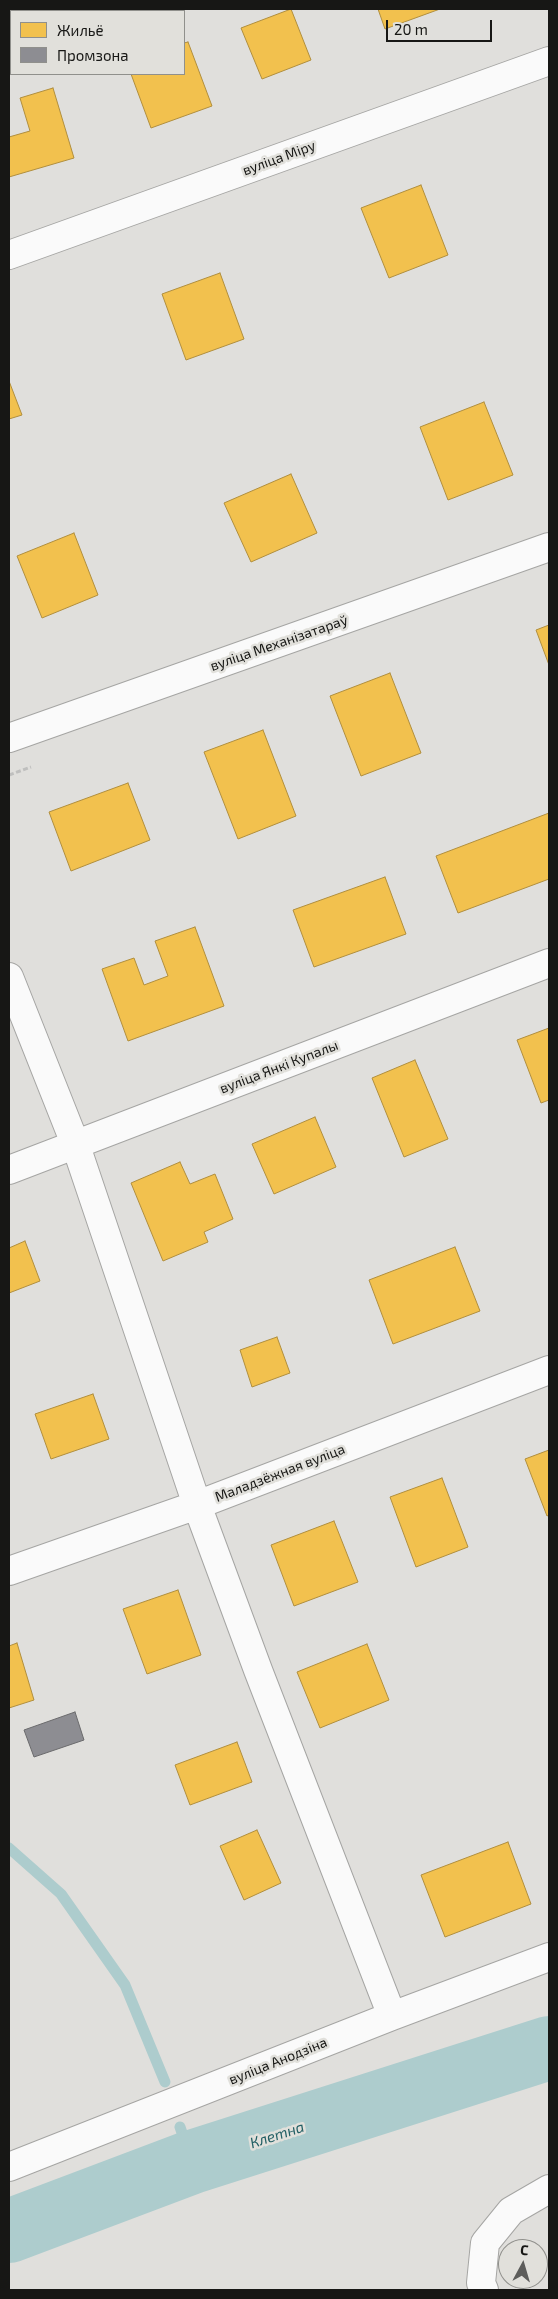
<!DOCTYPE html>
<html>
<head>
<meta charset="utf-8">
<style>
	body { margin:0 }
	#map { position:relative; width:558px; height:2299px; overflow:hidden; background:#e0dfdc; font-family:"Exo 2",sans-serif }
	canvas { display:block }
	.frame { position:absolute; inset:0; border:10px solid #171715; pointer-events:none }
	.legend { position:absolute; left:10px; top:10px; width:175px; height:65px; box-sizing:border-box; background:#e1e0db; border:1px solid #90908c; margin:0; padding:6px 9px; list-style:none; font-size:15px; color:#171715 }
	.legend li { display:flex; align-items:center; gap:10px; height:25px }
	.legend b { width:25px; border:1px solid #90908c }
	.north { position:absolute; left:498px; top:2239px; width:50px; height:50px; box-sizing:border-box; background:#e1e0db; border:1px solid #90908c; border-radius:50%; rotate:6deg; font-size:14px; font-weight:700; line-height:20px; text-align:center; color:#171715 }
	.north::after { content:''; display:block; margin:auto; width:18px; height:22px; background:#5d5d5b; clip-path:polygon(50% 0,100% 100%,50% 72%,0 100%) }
	.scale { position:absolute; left:386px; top:20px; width:106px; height:22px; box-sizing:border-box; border:2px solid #171715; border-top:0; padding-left:6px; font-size:15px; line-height:18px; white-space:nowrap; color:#171715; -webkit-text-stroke:4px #e1e0db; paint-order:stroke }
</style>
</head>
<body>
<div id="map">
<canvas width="558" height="2299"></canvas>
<div class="frame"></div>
<ul class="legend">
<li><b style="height:14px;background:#f2c14e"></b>Жильё</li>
<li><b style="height:14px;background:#8d8d92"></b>Промзона</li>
</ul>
<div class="north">С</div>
<div class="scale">20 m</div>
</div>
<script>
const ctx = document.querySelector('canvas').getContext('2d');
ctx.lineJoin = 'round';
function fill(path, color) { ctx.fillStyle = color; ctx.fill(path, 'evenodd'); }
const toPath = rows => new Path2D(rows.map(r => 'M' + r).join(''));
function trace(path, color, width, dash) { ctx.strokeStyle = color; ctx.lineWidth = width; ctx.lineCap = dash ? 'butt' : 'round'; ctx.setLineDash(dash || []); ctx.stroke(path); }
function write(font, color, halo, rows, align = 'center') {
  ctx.font = font + ' "Exo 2",sans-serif'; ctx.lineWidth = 5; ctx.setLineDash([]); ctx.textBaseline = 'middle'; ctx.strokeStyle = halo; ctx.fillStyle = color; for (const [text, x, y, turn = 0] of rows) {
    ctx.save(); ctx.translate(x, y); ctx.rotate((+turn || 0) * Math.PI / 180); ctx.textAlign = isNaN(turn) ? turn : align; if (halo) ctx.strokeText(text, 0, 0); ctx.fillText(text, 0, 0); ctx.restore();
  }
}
const homes = toPath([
	[291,9,311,60,262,79,241,28,291,9],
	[378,9,440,9,385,29,378,9],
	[188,42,212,106,151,128,131,74,184,74,184,43,188,42],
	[53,88,74,158,9,177,9,137,30,131,20,98,53,88],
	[421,185,448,255,389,278,361,208,421,185],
	[220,273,244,339,186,360,162,294,220,273],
	[9,381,22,415,9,419,9,381],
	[484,402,513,475,448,500,420,427,484,402],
	[291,474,317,533,251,562,224,503,291,474],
	[74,533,98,595,42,618,17,556,74,533],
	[549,625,549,665,536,630,549,625],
	[390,673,421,753,361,776,330,696,390,673],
	[263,730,296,816,238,839,204,752,263,730],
	[128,783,150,840,71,871,49,812,128,783],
	[549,813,549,879,458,913,436,856,549,813],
	[385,877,406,934,314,967,293,910,385,877],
	[195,927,224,1006,128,1041,102,969,134,958,144,985,168,976,155,941,195,927],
	[549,1028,549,1100,541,1103,517,1040,549,1028],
	[415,1060,448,1139,404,1157,372,1078,415,1060],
	[315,1117,336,1167,274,1194,252,1144,315,1117],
	[180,1162,190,1184,215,1174,233,1219,204,1232,208,1242,163,1261,131,1183,180,1162],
	[25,1241,40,1281,9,1293,9,1248,25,1241],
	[455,1247,480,1311,393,1344,369,1280,455,1247],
	[277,1337,290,1373,252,1387,240,1350,277,1337],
	[93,1394,109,1439,51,1459,35,1414,93,1394],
	[549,1450,549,1515,547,1516,525,1459,549,1450],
	[442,1478,468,1547,416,1567,390,1497,442,1478],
	[334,1521,358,1582,294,1606,271,1545,334,1521],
	[178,1590,201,1655,147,1674,123,1609,178,1590],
	[17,1643,34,1700,9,1708,9,1646,17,1643],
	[367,1644,389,1700,320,1728,297,1672,367,1644],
	[237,1742,252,1782,190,1805,175,1765,237,1742],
	[257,1830,281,1883,244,1900,220,1846,257,1830],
	[508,1842,531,1904,445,1937,421,1875,508,1842]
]);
fill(homes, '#f2c14e');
trace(homes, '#b08e3d', 1);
const industry = toPath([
	[75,1712,84,1740,34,1757,24,1730,75,1712]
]);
fill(industry, '#8d8d92');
trace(industry, '#6a6a6c', 1);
trace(toPath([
	[9,1848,61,1894,125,1985,165,2082],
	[180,2127,192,2162]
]), '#adcccd', 11);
trace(toPath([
	[9,2231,192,2162,549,2048]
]), '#adcccd', 64);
const minor = toPath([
	[9,255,549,61],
	[9,738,549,547],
	[9,977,76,1146,197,1505,258,1670,392,2016],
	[9,1170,549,963],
	[9,1571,197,1505,549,1370],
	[9,2167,392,2016,549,1957],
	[484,2290,481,2283,485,2243,511,2211,549,2189]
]);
trace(minor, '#a5a5a3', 30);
trace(toPath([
	[9,775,31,767]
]), '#bfbfbe', 3, [5, 2.5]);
trace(minor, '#fafafa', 28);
write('14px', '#171715', '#e1e0db', [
	["вуліца Міру",279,158,-20],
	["вуліца Механізатараў",279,643,-19],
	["вуліца Янкі Купалы",279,1067,-21],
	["Маладзёжная вуліца",280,1473,-21],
	["вуліца Анодзіна",278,2061,-22]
]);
write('italic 15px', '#225f64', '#e1e0db', [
	["Клетна",277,2135,-18]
]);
</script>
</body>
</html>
